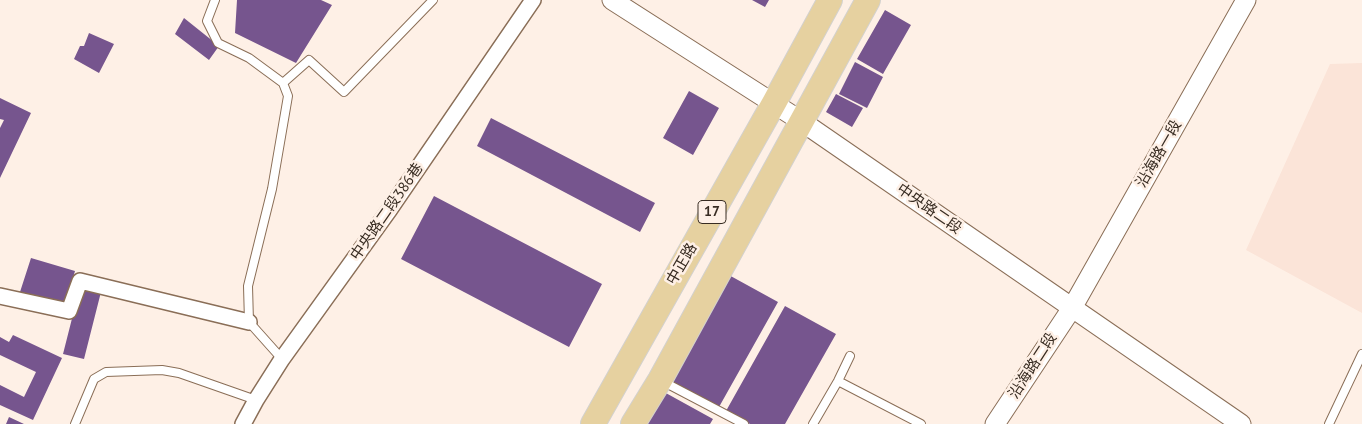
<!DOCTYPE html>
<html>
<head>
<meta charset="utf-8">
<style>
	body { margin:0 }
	canvas { display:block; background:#fef0e6 }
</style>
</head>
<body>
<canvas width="1362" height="424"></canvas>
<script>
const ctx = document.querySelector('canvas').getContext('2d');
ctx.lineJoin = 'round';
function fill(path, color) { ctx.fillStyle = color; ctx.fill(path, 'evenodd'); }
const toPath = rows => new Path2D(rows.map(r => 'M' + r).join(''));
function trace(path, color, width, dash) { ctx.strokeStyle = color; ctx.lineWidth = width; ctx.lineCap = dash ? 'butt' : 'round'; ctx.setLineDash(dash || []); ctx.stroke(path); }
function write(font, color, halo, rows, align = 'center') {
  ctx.font = font + ' "PT Sans","Noto Sans TC",sans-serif'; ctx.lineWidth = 5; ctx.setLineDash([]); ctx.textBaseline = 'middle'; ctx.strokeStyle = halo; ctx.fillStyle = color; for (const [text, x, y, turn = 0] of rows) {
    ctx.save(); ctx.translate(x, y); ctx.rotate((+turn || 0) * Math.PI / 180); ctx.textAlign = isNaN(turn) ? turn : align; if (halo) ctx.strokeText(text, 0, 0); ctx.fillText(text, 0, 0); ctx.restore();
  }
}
fill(toPath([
	[1362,63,1362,313,1246,250,1330,64]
]), '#fbe4d8');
fill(toPath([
	[237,0,321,0,332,5,296,63,235,33],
	[752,0,769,0,765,7],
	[885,10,911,25,883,74,857,59],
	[184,18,219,46,209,60,175,34],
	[89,33,114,44,99,73,74,59,80,46,84,46],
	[855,62,883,77,867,108,839,94],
	[689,91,719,108,693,155,663,138],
	[836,94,863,108,852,127,826,112],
	[0,98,31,113,0,178,0,128,4,120,0,119],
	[491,118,655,203,640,232,477,146],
	[434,196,602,284,569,347,401,259],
	[31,258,75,271,65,305,20,292],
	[727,274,778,302,719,407,668,379],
	[81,283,102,288,84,359,63,354],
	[785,306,836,334,785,424,750,424,726,411],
	[13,335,62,358,33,420,0,405,0,385,24,397,36,372,0,355,0,337,9,342],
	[664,392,713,419,710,424,646,424],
	[9,417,24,424,6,424]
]), '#76558e');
const service = toPath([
	[215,0,207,21,218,43,249,58,283,83,288,96,272,189,248,286,249,322,282,359],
	[283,83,309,60,344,92,433,0],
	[662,381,744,424],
	[838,381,921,424],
	[75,424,94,379,106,372,162,370,179,373,256,400],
	[813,424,838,381,850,356],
	[1329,424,1362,354]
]);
const minor = toPath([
	[0,296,69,311,80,281,249,322],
	[243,424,256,400,282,359,390,209,533,0]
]);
const tertiary = toPath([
	[612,0,801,121,1241,424],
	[995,424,1072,308,1246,0]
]);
const primary = toPath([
	[593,424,774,103,830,0],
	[633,424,660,380,868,0]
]);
trace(service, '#8a6e57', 10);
trace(minor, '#8a6e57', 18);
trace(tertiary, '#8a6e57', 21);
trace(primary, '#d3d1ce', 26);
trace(service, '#fff', 8);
trace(minor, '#fff', 15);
trace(tertiary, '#fff', 19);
trace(primary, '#e6d1a0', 24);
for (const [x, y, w] of [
	[712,212,28]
]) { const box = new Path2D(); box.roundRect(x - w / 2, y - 11.5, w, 23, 4); ctx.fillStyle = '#fef0e6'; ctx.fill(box); trace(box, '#382c22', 1); }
write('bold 14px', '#382c22', null, [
	["17",712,212]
]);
write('15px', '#382c22', '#fef0e6', [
	["沿海路一段",1159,154,-60],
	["中央路二段",929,209,35],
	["中央路二段386巷",387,212,-55],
	["中正路",682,264,-60],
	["沿海路二段",1033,366,-57]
]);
</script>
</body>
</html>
